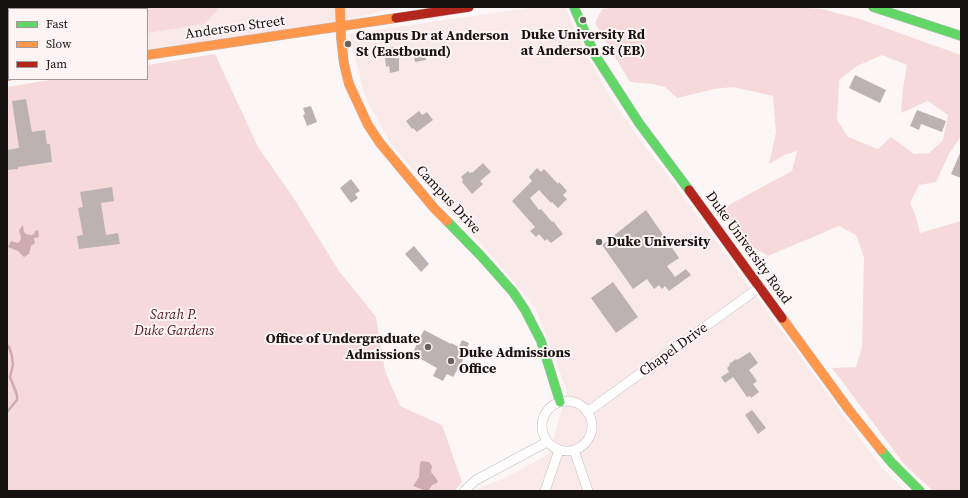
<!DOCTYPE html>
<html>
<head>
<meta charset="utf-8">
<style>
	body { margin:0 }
	#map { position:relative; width:968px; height:498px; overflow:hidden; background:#fcf6f6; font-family:"Source Serif 4",serif }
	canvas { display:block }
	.frame { position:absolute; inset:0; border:8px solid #171212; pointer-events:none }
	.legend { position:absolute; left:8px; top:8px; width:140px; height:72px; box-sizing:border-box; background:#fef4f4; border:1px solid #a29a9a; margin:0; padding:5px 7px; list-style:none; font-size:12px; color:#171212 }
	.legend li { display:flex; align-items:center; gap:8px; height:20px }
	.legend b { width:20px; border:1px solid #a29a9a }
</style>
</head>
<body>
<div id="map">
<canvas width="968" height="498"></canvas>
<div class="frame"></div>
<ul class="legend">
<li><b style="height:5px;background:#63d668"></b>Fast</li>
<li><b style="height:5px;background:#ff974d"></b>Slow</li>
<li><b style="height:5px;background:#b3261e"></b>Jam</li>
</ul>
</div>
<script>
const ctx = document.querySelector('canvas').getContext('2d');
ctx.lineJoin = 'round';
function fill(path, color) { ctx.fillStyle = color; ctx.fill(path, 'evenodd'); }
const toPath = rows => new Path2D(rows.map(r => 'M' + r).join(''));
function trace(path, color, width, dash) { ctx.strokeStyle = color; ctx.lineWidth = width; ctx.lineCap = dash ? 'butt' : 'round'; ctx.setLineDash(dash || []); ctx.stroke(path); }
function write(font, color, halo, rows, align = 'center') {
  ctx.font = font + ' "Source Serif 4",serif'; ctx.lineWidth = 4; ctx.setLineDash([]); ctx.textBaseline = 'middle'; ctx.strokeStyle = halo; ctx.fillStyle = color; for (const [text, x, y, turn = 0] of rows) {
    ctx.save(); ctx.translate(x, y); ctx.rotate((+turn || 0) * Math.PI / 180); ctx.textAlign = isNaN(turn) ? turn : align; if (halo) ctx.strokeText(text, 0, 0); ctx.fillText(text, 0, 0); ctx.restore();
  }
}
fill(toPath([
	[7,7,401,7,328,24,147,53,147,9,9,9,9,73,7,73],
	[536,7,565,7,586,54,612,100,649,152,664,170,882,468,906,491,476,491,477,489,505,478,549,454,567,391,536,309,494,258,428,187,391,144,365,97,349,34]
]), '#f9e9e9');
fill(toPath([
	[63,7,216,7,218,10,203,24,147,33,147,9,63,9],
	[615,7,791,7,822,9,860,19,961,55,961,136,949,154,936,182,919,185,910,203,915,214,920,233,961,221,961,491,933,491,904,464,832,368,856,367,862,347,864,257,856,235,839,226,768,256,748,244,726,215,725,207,792,171,797,151,784,155,769,164,776,132,773,96,733,87,714,89,677,98,665,87,652,84,630,82,595,23,602,9],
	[882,55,907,65,903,88,901,113,928,101,948,115,943,140,929,153,914,154,891,137,878,149,848,137,837,120,839,80,857,66],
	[215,54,258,147,293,197,339,271,376,317,385,371,400,406,442,425,462,482,455,491,7,491,7,87,56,79,147,79,147,65]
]), '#f6dadb');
fill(toPath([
	[23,225,24,232,26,234,31,235,34,234,35,231,38,230,39,237,34,238,35,243,31,246,29,254,24,257,18,251,8,247,11,241,18,243,20,241,21,237,19,230],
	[421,461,429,462,432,466,431,472,438,481,437,483,432,485,429,490,426,491,413,486,419,477,420,464]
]), '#ccacac');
trace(toPath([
	[7,345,9,347,12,356,13,365,10,377,17,395,17,400,7,412]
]), '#ccacac', 2.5);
fill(toPath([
	[393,47,396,59,399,58,399,71,390,73,389,66,386,67,384,48],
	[425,53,426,60,415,62,414,55],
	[855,75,886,90,880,103,849,88],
	[26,99,32,132,45,130,47,144,50,144,52,162,18,167,18,169,7,170,7,150,19,148,12,101],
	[311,106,317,122,307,126,303,115,305,114,303,108],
	[917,110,946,121,942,132,921,124,919,130,910,126],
	[419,111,422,115,427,112,433,120,417,132,413,128,412,129,406,121],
	[961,151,961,178,951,174],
	[483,163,491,172,480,181,483,184,472,194,462,182,463,180,461,177,468,171,470,173,473,172],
	[537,168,541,172,544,169,558,184,559,182,567,191,563,195,567,199,558,208,552,202,551,203,539,190,530,198,539,210,541,209,552,222,553,221,563,234,551,243,547,239,545,241,539,234,536,237,530,231,535,227,512,201,532,181,529,177],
	[351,179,360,191,355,194,358,198,351,203,340,188],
	[112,187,114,201,101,203,106,235,118,233,120,244,79,249,77,236,83,235,78,208,83,207,80,192],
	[646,210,679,258,667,266,675,277,686,269,691,275,669,291,665,286,662,289,659,285,654,289,647,279,633,289,602,245],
	[414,246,429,264,421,272,405,254],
	[613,282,638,317,616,333,591,298],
	[424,330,451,344,451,343,459,347,462,340,469,343,462,362,453,377,447,374,443,381,433,376,437,368,412,354],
	[750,352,758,363,749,370,757,381,753,384,759,392,751,398,750,396,747,397,733,377,725,383,721,377,729,372,727,368,730,365,729,364,736,359,737,360],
	[752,410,766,428,758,434,745,415]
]), '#bcb2b2');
const street = toPath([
	'542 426a25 25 0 1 1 50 0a25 25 0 1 1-50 0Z',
	[587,412,760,287],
	[574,450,588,491],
	[464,491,476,480,547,442],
	[545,491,559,450]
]);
const fast = toPath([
	[574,7,595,55,639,123,689,190],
	[873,7,961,36],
	[447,221,481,256,513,292,525,310,541,341,560,402],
	[881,450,892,463,920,491]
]);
const slow = toPath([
	[340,7,341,38,344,64,349,84,368,125,380,143,434,208,447,221],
	[147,55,396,18],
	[7,76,9,76],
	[782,318,849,410,881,450]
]);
const jam = toPath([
	[396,18,469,7],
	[689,190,782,318]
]);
trace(street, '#c0bbbb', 10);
trace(fast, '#c0bbbb', 10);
trace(slow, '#c0bbbb', 10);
trace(jam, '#c0bbbb', 10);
trace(street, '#fffefe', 9);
trace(fast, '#63d668', 9);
trace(slow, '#ff974d', 9);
trace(jam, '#b3261e', 9);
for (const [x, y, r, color] of [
	[583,20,4,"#676262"],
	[348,44,4,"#676262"],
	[599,242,4,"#676262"],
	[428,347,4,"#676262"],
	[451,361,4,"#676262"]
]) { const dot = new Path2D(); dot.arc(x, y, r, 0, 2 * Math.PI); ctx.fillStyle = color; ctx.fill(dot); trace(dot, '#fef4f4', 1.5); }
write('14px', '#171212', '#fef4f4', [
	["Anderson Street",235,28,-8],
	["Campus Drive",448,200,47],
	["Duke University Road",748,248,54],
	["Chapel Drive",674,350,-36]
]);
write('bold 14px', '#171212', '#fef4f4', [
	["Duke University Rd",583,35,"center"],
	["at Anderson St (EB)",583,51,"center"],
	["Campus Dr at Anderson",356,36],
	["St (Eastbound)",356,52],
	["Duke University",607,242],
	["Office of Undergraduate",420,339,"right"],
	["Admissions",420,355,"right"],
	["Duke Admissions",459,353],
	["Office",459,369]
], 'left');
write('italic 14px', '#551d23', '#fef4f4', [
	["Sarah P.",174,315],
	["Duke Gardens",174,331]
]);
</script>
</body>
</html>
